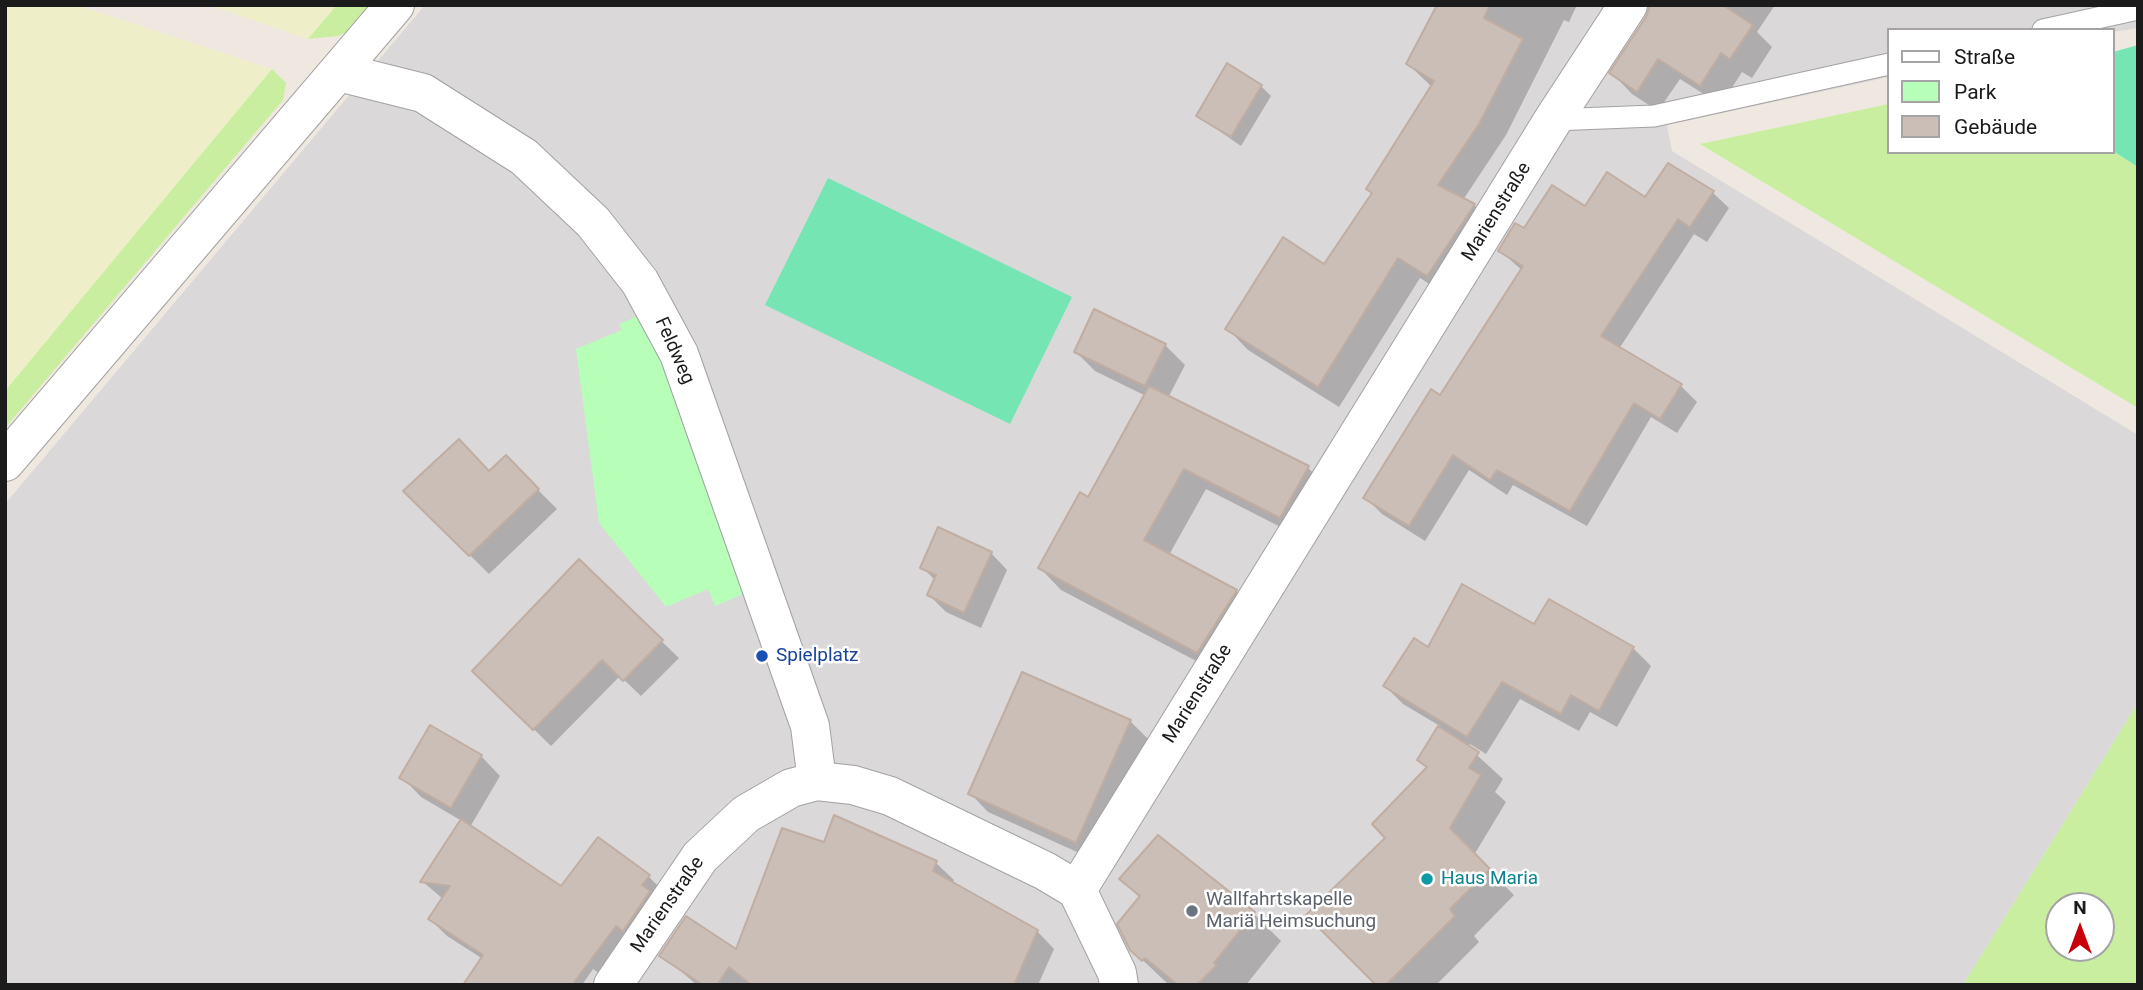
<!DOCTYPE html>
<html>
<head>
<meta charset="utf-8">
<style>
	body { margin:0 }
	#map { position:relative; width:2143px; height:990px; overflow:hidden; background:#eee8e0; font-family:Roboto,sans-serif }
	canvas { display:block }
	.frame { position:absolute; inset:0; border:7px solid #1b1b1b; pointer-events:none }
	.legend { position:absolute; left:1887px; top:28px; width:228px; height:126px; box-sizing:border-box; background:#fff; border:2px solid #a4a4a4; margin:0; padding:9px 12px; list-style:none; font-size:21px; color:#1b1b1b }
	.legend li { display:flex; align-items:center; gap:14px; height:35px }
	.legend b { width:35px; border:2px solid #a4a4a4 }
	.north { position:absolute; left:2045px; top:892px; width:70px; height:70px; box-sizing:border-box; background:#fff; border:2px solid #a4a4a4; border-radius:50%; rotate:0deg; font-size:19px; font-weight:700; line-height:28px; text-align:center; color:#1b1b1b }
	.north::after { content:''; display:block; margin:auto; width:24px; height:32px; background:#c7000b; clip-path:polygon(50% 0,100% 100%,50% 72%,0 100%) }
</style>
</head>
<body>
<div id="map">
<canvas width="2143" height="990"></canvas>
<div class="frame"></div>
<ul class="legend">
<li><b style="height:9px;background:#fff"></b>Straße</li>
<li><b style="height:19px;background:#b7feb9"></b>Park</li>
<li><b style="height:19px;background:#cabeb6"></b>Gebäude</li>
</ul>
<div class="north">N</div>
</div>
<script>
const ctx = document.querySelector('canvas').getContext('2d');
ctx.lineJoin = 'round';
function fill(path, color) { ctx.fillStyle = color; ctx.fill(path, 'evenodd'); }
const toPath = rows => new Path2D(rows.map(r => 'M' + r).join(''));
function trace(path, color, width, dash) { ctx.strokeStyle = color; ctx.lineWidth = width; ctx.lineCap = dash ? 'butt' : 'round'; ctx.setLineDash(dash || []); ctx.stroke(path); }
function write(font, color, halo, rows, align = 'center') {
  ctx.font = font + ' Roboto,sans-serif'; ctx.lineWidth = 5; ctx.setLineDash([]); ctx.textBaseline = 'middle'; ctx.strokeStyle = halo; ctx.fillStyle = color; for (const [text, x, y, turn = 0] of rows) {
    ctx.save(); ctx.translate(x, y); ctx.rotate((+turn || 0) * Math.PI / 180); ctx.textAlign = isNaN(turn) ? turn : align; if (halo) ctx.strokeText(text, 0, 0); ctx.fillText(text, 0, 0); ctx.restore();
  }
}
fill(toPath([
	[425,5,2138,5,2138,28,2113,32,2113,30,1889,30,1889,77,1667,125,1672,151,2138,435,2138,703,1963,985,5,985,5,504]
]), '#dad8d8');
fill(toPath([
	[5,5,77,5,272,69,5,391],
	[209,5,337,5,308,39]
]), '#eeefc8');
fill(toPath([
	[337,5,372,5,353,29,338,36,308,39],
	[272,69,286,83,283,100,5,428,5,391],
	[1889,104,1889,152,2113,151,2138,167,2138,408,1700,144],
	[2138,703,2138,985,1963,985],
	[2059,906,2101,906,2101,948,2059,948]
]), '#caeea0');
fill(toPath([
	[641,315,660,353,748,592,715,606,708,589,666,607,599,523,576,349,622,330,619,324]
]), '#b7feb9');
fill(toPath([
	[2138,45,2138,167,2113,151,2113,52],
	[828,178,1072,297,1010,424,765,305]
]), '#76e5b4');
fill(toPath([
	[1439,5,1577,5,1569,22,1564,20,1506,135,1463,200,1474,205,1495,226,1448,296,1420,278,1339,407,1248,350,1228,329,1325,266,1373,194,1432,87,1408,64],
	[1651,5,1775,5,1757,32,1772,47,1752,78,1742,72,1721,105,1680,79,1658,111,1632,94,1612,73,1648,18],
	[1261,86,1271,96,1241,146,1198,116],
	[1712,192,1729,208,1707,242,1694,234,1619,349,1681,386,1697,402,1677,433,1651,417,1587,526,1513,485,1507,495,1469,470,1425,541,1382,514,1366,498,1440,398,1523,271,1500,251,1525,230,1585,208],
	[1165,345,1185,365,1168,398,1308,468,1330,489,1302,538,1206,489,1169,555,1236,591,1257,613,1219,673,1061,590,1040,568,1088,499,1146,396,1095,371,1076,352],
	[506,458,557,509,489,574,405,491,490,473],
	[991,553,1007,570,981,628,946,612,929,595,935,580,922,567],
	[579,562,679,658,641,696,620,676,551,746,475,671],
	[1535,627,1633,648,1651,666,1617,727,1590,712,1579,731,1520,699,1486,754,1470,744,1468,747,1503,779,1495,792,1506,802,1474,855,1514,895,1474,936,1479,942,1436,985,1378,985,1387,838,1428,769,1419,760,1440,726,1403,704,1385,686,1428,649],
	[1130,721,1149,740,1095,860,988,812,970,793],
	[481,756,500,776,470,827,562,889,648,876,665,893,606,978,593,969,582,985,465,985,483,959,447,936,430,919,443,899,422,881,462,821,421,797,402,777],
	[825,844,936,863,954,880,952,884,1037,931,1054,949,1038,985,697,985,662,955,737,952],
	[1121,879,1254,914,1281,941,1246,985,1169,985,1131,949,1140,898]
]), '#0003');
const building = toPath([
	[1437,5,1490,5,1484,18,1523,39,1479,124,1438,185,1475,204,1427,276,1398,258,1318,387,1225,329,1283,237,1324,264,1372,193,1366,189,1434,81,1406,64,1437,5],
	[1650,5,1723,5,1753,25,1730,59,1721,53,1700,86,1658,59,1637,92,1609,73,1646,17,1650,5],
	[1227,63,1262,85,1231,137,1196,116,1227,63],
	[1668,163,1714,191,1690,227,1678,219,1601,336,1682,384,1660,419,1634,403,1570,511,1497,470,1490,480,1453,455,1409,526,1363,498,1431,389,1440,395,1523,266,1498,251,1515,223,1524,228,1552,185,1585,206,1607,172,1645,197,1668,163],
	[1094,309,1166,344,1145,386,1074,352,1094,309],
	[1149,386,1309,466,1280,518,1184,469,1144,540,1237,590,1197,653,1038,568,1080,492,1088,497,1149,386],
	[459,439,489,471,506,455,539,489,469,556,403,491,459,439],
	[938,527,992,552,964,613,927,595,936,575,920,568,938,527],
	[579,559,663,640,623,681,602,660,533,730,472,671,579,559],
	[1462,584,1534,624,1549,599,1634,647,1599,711,1571,695,1561,714,1502,682,1467,737,1383,686,1414,638,1428,647,1462,584],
	[1022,672,1131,720,1076,843,968,794,1022,672],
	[430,725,482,755,451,808,399,778,430,725],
	[1438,726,1479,752,1469,768,1481,775,1450,828,1490,869,1450,909,1455,916,1386,985,1376,985,1306,915,1385,838,1372,824,1427,767,1417,760,1438,726],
	[834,815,937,861,933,871,1038,930,1014,985,751,985,729,967,717,985,703,985,659,956,686,916,736,949,782,828,824,842,834,815],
	[461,819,561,886,598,837,650,875,642,885,650,891,623,931,616,926,572,985,463,985,483,955,428,919,450,886,420,882,461,819],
	[1158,835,1255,912,1214,963,1217,965,1197,985,1178,985,1145,958,1142,961,1130,950,1117,924,1140,896,1119,879,1158,835]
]);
fill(building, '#cabeb6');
trace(building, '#c1ada1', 2);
const service = toPath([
	[2043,30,2138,9],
	[1553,120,1654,116,1889,64]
]);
const minor = toPath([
	[339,72,423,93,524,157,593,222,640,282,679,354,810,726,817,781],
	[1077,890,1553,120,1628,5],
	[1077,890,1117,973,1119,985],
	[613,985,700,857,746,814,791,788,817,781,853,785,890,796,1045,871,1077,890]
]);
const tertiary = toPath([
	[5,462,395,5]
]);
trace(service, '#a2a2a2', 23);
trace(minor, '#a2a2a2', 40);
trace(tertiary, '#a2a2a2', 40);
trace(service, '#fff', 21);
trace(minor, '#fff', 38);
trace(tertiary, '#fff', 38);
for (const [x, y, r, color] of [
	[762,656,7,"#1a4fb4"],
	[1427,879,7,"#0f9aa8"],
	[1192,911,7,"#6b7280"]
]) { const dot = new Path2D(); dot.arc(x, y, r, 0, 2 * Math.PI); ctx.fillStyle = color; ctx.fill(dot); trace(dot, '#fff', 2.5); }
write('19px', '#1b1b1b', '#fff', [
	["Marienstraße",1497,212,-58],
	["Feldweg",674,351,66],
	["Marienstraße",1198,694,-58],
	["Marienstraße",668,905,-55]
]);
write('19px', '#164399', '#fff', [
	["Spielplatz",776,656]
], 'left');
write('19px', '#0d838f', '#fff', [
	["Haus Maria",1441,879]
], 'left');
write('19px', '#5b616d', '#fff', [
	["Wallfahrtskapelle",1206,900],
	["Mariä Heimsuchung",1206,922]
], 'left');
</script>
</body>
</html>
